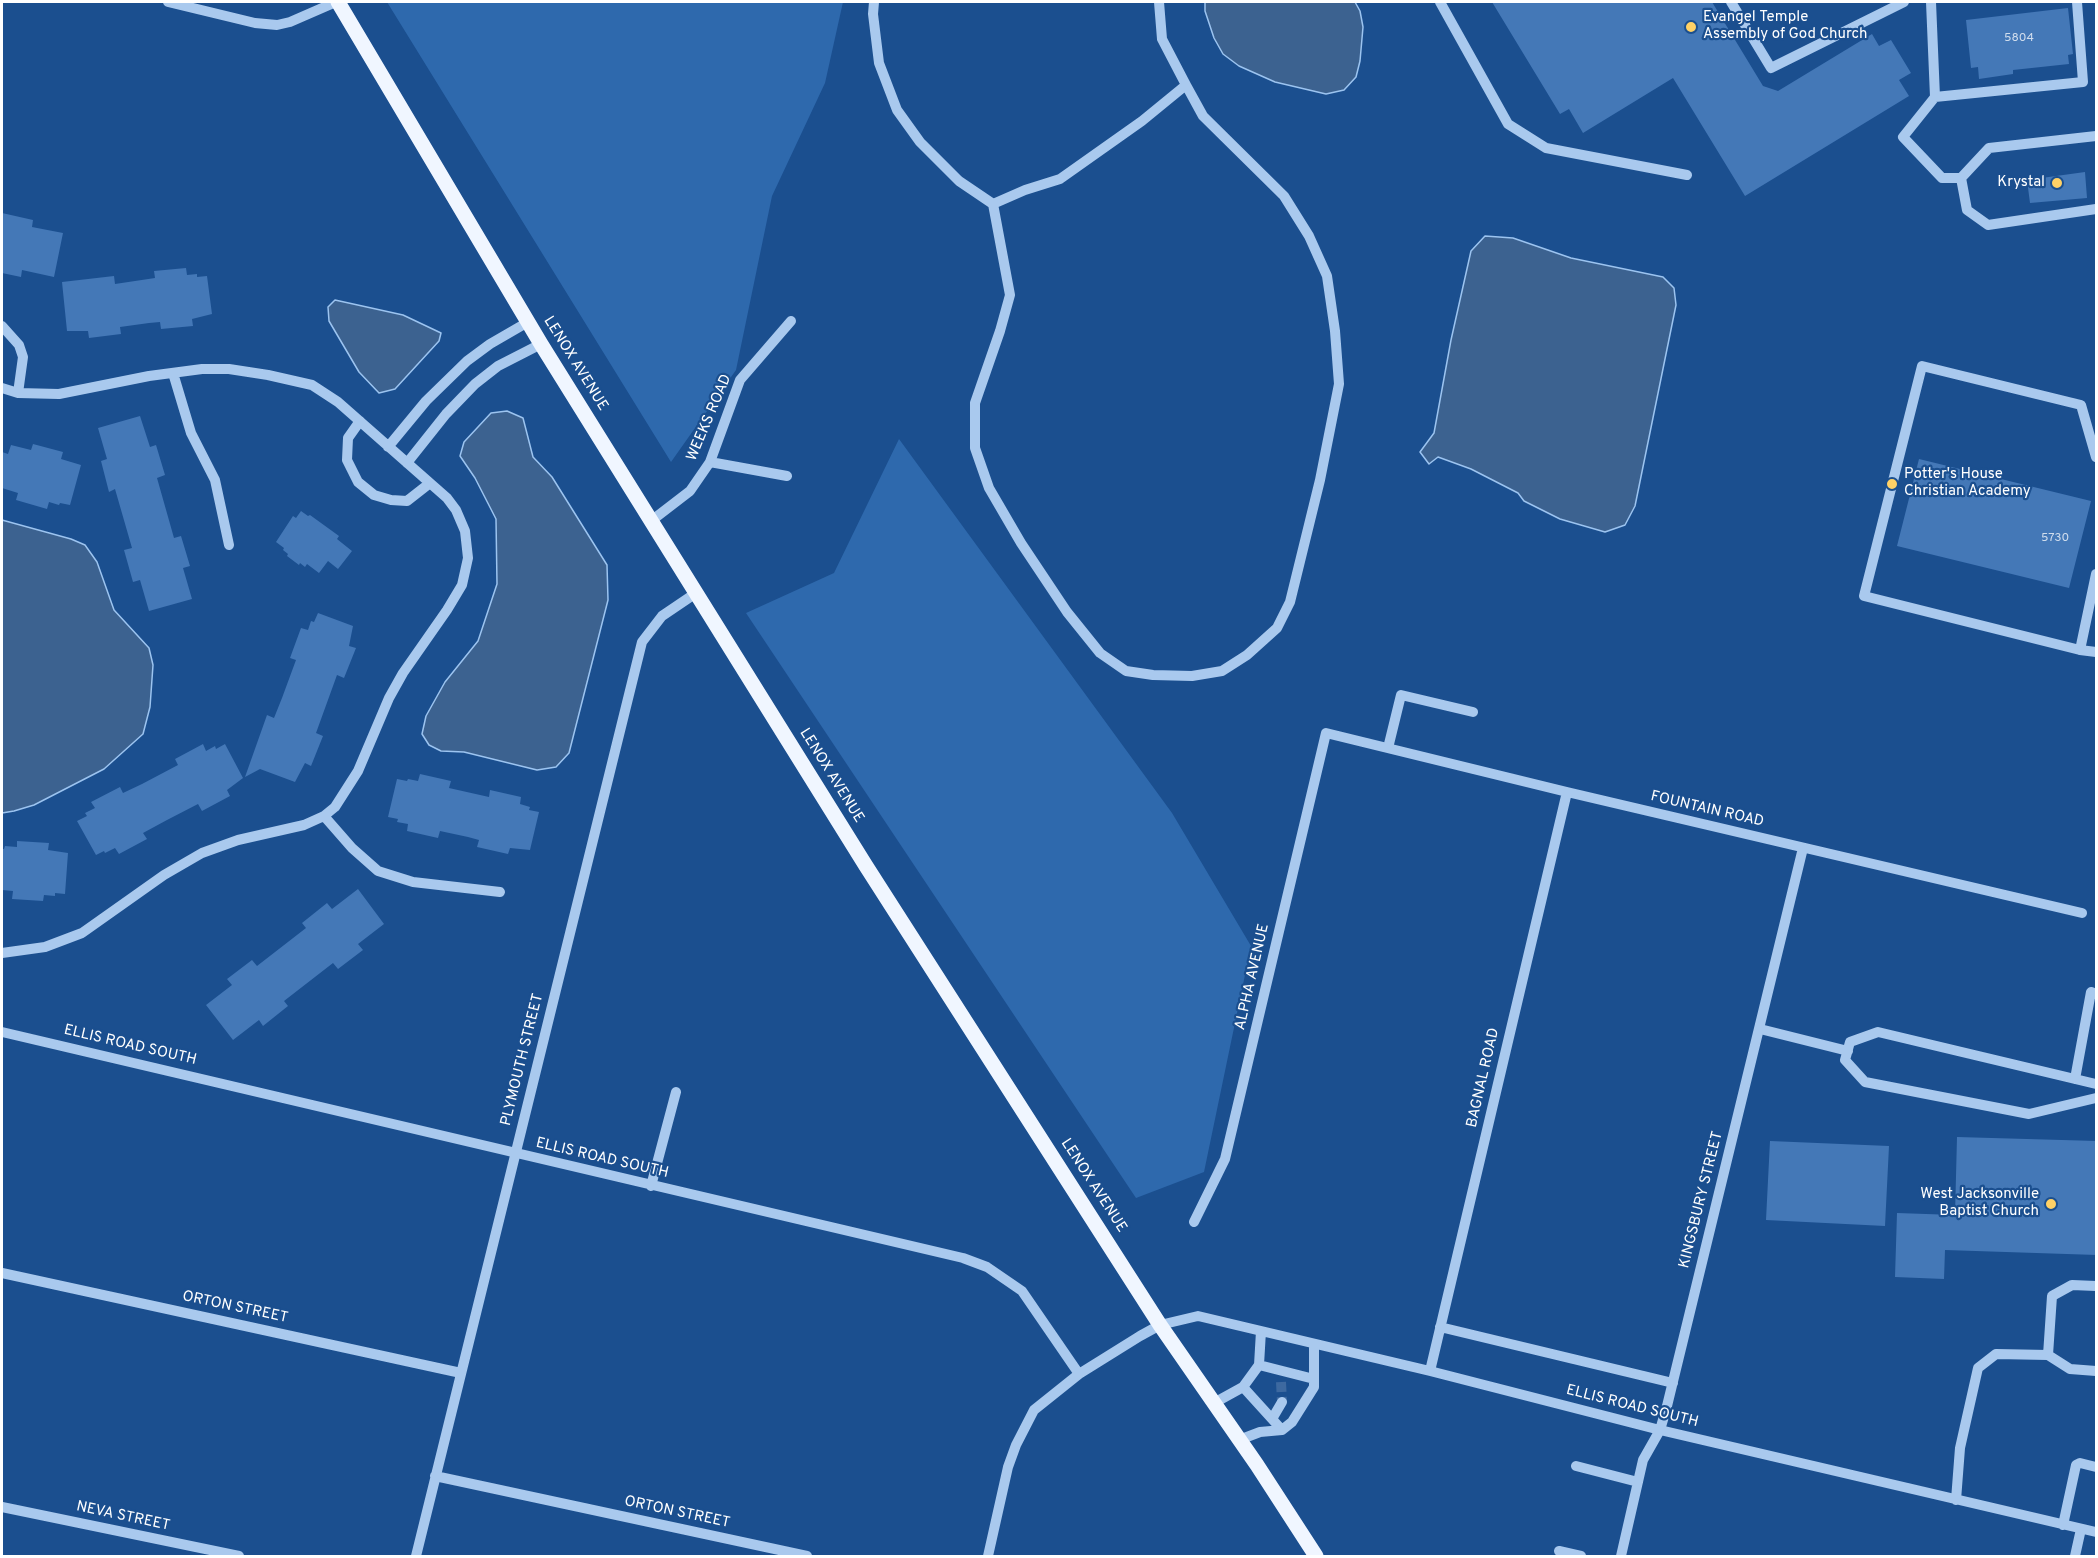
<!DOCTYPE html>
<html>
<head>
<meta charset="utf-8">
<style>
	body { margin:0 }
	#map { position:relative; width:2098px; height:1558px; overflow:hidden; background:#1b4f8f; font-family:Overpass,sans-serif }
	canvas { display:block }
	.frame { position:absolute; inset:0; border:3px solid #fff; pointer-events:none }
</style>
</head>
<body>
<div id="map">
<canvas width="2098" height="1558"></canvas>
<div class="frame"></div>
</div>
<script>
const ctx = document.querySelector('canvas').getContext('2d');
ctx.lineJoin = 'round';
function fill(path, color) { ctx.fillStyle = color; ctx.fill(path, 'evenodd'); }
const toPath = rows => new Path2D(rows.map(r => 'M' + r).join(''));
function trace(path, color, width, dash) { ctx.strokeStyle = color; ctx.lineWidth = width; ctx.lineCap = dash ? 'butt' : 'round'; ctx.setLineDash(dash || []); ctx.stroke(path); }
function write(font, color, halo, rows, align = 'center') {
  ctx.font = font + ' Overpass,sans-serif'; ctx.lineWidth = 4.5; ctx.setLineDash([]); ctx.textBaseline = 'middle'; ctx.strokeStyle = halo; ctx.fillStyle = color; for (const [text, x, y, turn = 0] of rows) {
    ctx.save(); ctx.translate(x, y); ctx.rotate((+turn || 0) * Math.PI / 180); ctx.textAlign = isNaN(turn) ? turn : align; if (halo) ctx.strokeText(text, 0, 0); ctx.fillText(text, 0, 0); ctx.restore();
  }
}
fill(toPath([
	[387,2,843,2,825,83,772,196,736,370,671,462],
	[899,439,1172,813,1251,946,1204,1172,1136,1198,746,613,834,573]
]), '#2e69ad');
const water = toPath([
	[1205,2,1355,2,1360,11,1363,27,1360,61,1356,77,1344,90,1326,94,1275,82,1239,66,1223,54,1214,38,1205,11,1205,2],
	[1485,236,1513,238,1571,258,1663,277,1674,288,1676,305,1635,506,1625,525,1605,532,1560,519,1524,501,1518,493,1471,469,1438,457,1429,464,1420,452,1434,433,1451,340,1471,251,1485,236],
	[335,300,403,315,441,333,439,341,395,389,379,393,359,372,329,321,328,307,335,300],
	[507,411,523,418,533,457,552,477,607,565,608,600,569,753,556,767,537,770,464,752,441,751,429,745,422,734,426,716,445,682,478,641,497,584,496,519,475,478,460,456,464,442,491,413,507,411],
	[2,520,71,539,85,545,97,562,114,610,149,648,153,665,150,707,143,734,104,769,34,805,14,811,2,813,2,520]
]);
fill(water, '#3c6290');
trace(water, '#9cc4f0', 1.5);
fill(toPath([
	[1492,2,1712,2,1763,86,1778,91,1872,34,1879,46,1891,40,1911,73,1899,80,1909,96,1745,196,1673,78,1583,133,1569,109,1560,114],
	[2068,8,2073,54,2068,55,2069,64,2013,70,2013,74,1979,79,1978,67,1971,68,1966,20],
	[2085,172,2087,198,2030,203,2027,180],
	[2,213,33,220,32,227,63,233,54,277,22,270,21,277,2,273],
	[186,268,187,275,197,274,197,277,207,276,212,314,192,319,193,326,161,329,160,322,149,323,120,327,121,334,89,338,88,331,67,331,62,282,114,276,115,284,155,278,154,271],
	[140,416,150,447,156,445,165,475,157,478,174,538,181,536,190,566,183,568,192,599,149,611,140,580,133,582,124,550,132,548,115,489,109,492,101,461,107,459,98,428],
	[33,444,63,452,61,459,81,465,70,505,60,503,59,505,49,502,47,509,16,500,18,493,2,488,2,452,8,454,11,445,31,450],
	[1919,459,2091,501,2069,588,1897,546],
	[301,511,308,516,310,515,339,536,337,539,352,551,338,569,328,561,319,573,307,564,305,567,300,563,299,565,287,556,288,554,283,550,284,548,276,542,293,516,296,518],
	[318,613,353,626,349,646,356,648,344,678,337,675,316,733,323,736,311,766,305,763,295,782,260,769,245,777,267,715,274,718,282,698,296,660,290,658,301,628,308,630,311,621,314,622],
	[203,744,206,751,215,746,216,749,225,744,243,778,227,790,230,796,202,811,198,804,167,820,143,833,147,839,119,854,115,848,105,853,104,851,96,855,77,821,87,816,85,813,95,808,91,802,120,787,123,793,142,784,178,765,175,759],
	[420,774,451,781,449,788,489,797,490,790,521,797,520,804,530,807,529,810,539,812,530,850,510,848,508,854,477,847,479,840,468,837,440,831,438,838,407,831,408,824,397,822,398,819,388,817,397,779,407,781,408,779,418,781],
	[17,841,49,843,48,850,68,853,65,894,55,893,55,896,44,895,43,901,12,899,13,891,2,890,2,849,4,849,5,846,17,847],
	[358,889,384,924,358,944,363,950,338,969,333,963,284,1001,288,1006,263,1026,259,1020,233,1040,206,1005,232,985,227,979,252,960,257,966,306,928,302,923,327,903,332,909],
	[1957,1137,2097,1141,2097,1255,1945,1250,1944,1279,1895,1277,1897,1213,1955,1215],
	[1770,1141,1889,1146,1885,1226,1766,1220]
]), '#4478b7');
trace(toPath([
	[1281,1382,1282,1402]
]), '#3d69a0', 10, [10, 5]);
trace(toPath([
	[168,2,255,23,277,25,290,22,336,2],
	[874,2,873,14,879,63,897,110,920,142,959,181,993,204],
	[1159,2,1162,39,1186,85,1203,116,1284,196,1309,236,1327,276,1335,331,1339,384,1320,480,1290,602,1277,628,1247,655,1222,671,1192,676,1153,675,1126,671,1100,653,1067,612,1021,543,989,488,975,448,975,403,1000,331,1010,295,993,204,1025,190,1060,179,1142,121,1186,85],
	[1440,2,1508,124,1546,148,1687,175],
	[1731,2,1771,68,1904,2],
	[1931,2,1935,97,1903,137,1942,178,1961,178,1967,210,1988,225,2096,209],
	[1935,97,2083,82,2077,2],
	[1961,178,1989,148,2096,136],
	[2,326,19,345,23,357,18,393],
	[173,373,191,433,215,480,229,545],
	[2,388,18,393,59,394,149,376,202,369,229,369,268,375,312,385,338,402,447,498,456,510,465,531,468,558,462,585,447,610,403,673,389,698,358,771,335,807,324,816,304,825,238,840,202,853,164,875,82,933,45,947,2,953],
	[360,421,348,438,347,460,358,482,374,495,391,500,407,501,430,483],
	[388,447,426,401,467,361,490,344,528,322],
	[710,462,787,476],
	[407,463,446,414,475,384,498,366,541,344],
	[651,521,690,491,710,462,740,380,791,321],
	[2096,574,2080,650,2096,652],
	[2080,650,1864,596,1922,366,2081,405,2096,457],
	[1388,748,1401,695,1473,712],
	[324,816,352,848,378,871,413,882,500,892],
	[1760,1029,1848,1051],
	[2,1032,963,1258,987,1267,1022,1291,1079,1374],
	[2075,1079,2091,992,2096,994],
	[2096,1084,1878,1032,1850,1042,1845,1060,1865,1082,2029,1114,2096,1098],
	[651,1186,676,1092],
	[1194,1222,1225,1159,1326,733,1567,792,2082,913],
	[2,1273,461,1373],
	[1440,1327,1673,1383],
	[1261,1331,1259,1365,1314,1379],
	[2048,1355,2052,1296,2072,1285,2096,1286],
	[1430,1371,1567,792],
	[1243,1387,1282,1430],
	[1214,1403,1243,1387,1259,1365],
	[1272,1419,1282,1402],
	[1239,1440,1260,1432,1282,1430,1292,1422,1314,1387,1314,1344],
	[1576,1466,1638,1482],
	[435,1476,807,1556],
	[1956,1500,1960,1448,1978,1368,1996,1354,2048,1355,2070,1369,2096,1371],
	[2,1507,239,1556],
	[2063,1525,2076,1465,2080,1463,2096,1467],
	[1559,1551,1581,1556],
	[416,1556,642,642,662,616,696,593],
	[988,1556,1008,1467,1016,1445,1034,1410,1079,1374,1140,1336,1160,1325,1198,1316,1430,1371,1660,1430,2096,1532],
	[1621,1556,1643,1460,1660,1430,1667,1406,1803,848],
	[2075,1556,2081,1529]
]), '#a9c9ee', 10);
trace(toPath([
	[338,2,541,344,866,866,1160,1325,1257,1465,1316,1556]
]), '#f0f6ff', 15);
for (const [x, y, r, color] of [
	[1691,27,6,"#ffd166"],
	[2057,183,6,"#ffd166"],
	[1892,484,6,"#ffd166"],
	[2051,1204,6,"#ffd166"]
]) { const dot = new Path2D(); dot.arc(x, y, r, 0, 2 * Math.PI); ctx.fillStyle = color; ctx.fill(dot); trace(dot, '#1b4f8f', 2); }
write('12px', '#d0dded', null, [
	["5804",2019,39],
	["5730",2055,539]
]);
write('15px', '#fff', '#1b4f8f', [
	["Evangel Temple",1703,18],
	["Assembly of God Church",1703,35],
	["Krystal",2045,183,"right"],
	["Potter's House",1904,475],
	["Christian Academy",1904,492],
	["West Jacksonville",2039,1195,"right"],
	["Baptist Church",2039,1212,"right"]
], 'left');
write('15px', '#fff', '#1b4f8f', [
	["LENOX AVENUE",575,364,58],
	["WEEKS ROAD",710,418,-67],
	["LENOX AVENUE",831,776,58],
	["FOUNTAIN ROAD",1707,810,13],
	["ALPHA AVENUE",1253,977,-77],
	["ELLIS ROAD SOUTH",130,1046,13],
	["PLYMOUTH STREET",523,1060,-76],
	["BAGNAL ROAD",1484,1078,-77],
	["ELLIS ROAD SOUTH",602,1159,13],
	["LENOX AVENUE",1093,1186,57],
	["KINGSBURY STREET",1702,1200,-76],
	["ORTON STREET",235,1308,12],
	["ELLIS ROAD SOUTH",1632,1407,14],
	["ORTON STREET",677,1513,12],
	["NEVA STREET",123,1517,12]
]);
</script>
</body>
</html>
